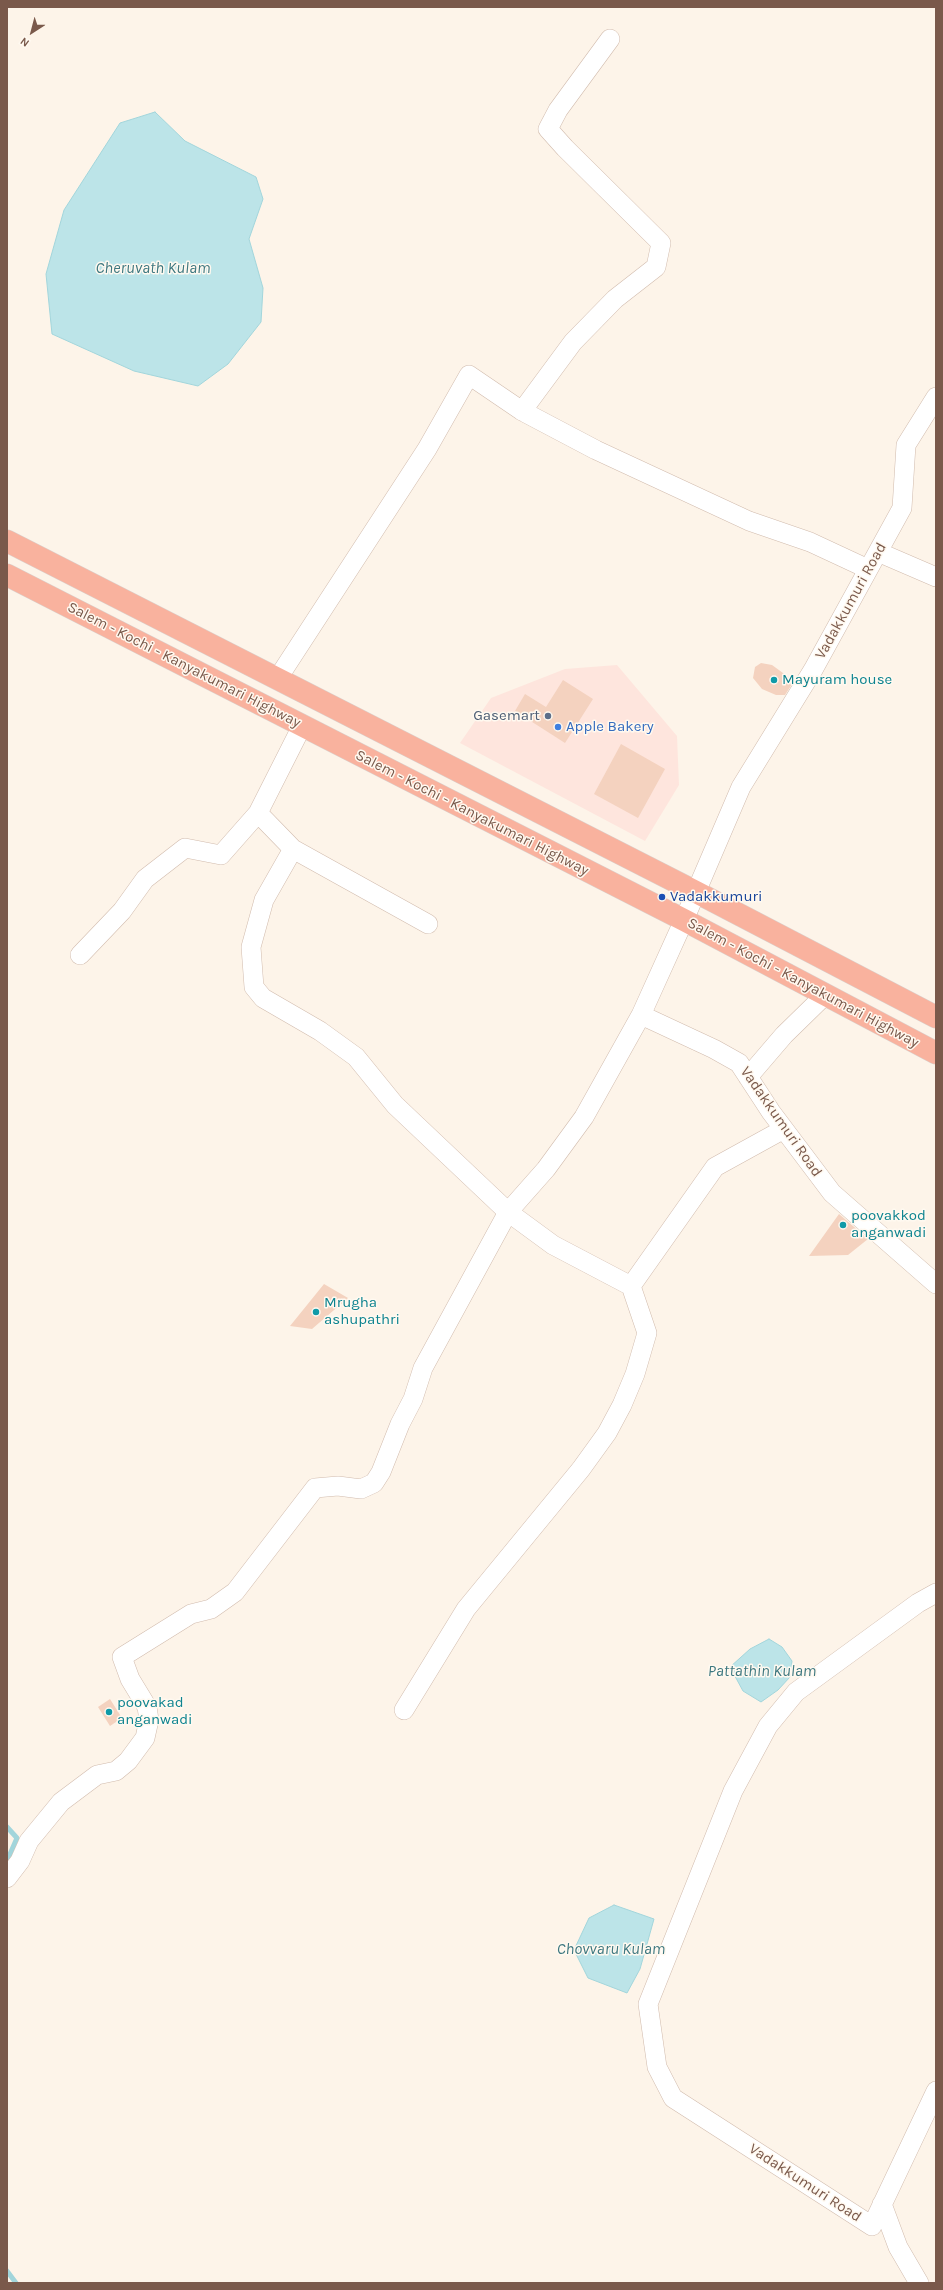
<!DOCTYPE html>
<html>
<head>
<meta charset="utf-8">
<style>
	body { margin:0 }
	#map { position:relative; width:943px; height:2290px; overflow:hidden; background:#fdf4e9; font-family:Karla,sans-serif }
	canvas { display:block }
	.frame { position:absolute; inset:0; border:8px solid #7a594b; pointer-events:none }
	.north { position:absolute; left:12px; top:12px; width:40px; height:40px; -webkit-text-stroke:3px #fff9f0; paint-order:stroke; rotate:216deg; font-size:11px; font-weight:700; line-height:16px; text-align:center; color:#7a594b }
	.north::after { content:''; display:block; margin:auto; width:14px; height:18px; background:#7a594b; clip-path:polygon(50% 0,100% 100%,50% 72%,0 100%) }
</style>
</head>
<body>
<div id="map">
<canvas width="943" height="2290"></canvas>
<div class="frame"></div>
<div class="north">N</div>
</div>
<script>
const ctx = document.querySelector('canvas').getContext('2d');
ctx.lineJoin = 'round';
function fill(path, color) { ctx.fillStyle = color; ctx.fill(path, 'evenodd'); }
const toPath = rows => new Path2D(rows.map(r => 'M' + r).join(''));
function trace(path, color, width, dash) { ctx.strokeStyle = color; ctx.lineWidth = width; ctx.lineCap = dash ? 'butt' : 'round'; ctx.setLineDash(dash || []); ctx.stroke(path); }
function write(font, color, halo, rows, align = 'center') {
  ctx.font = font + ' Karla,sans-serif'; ctx.lineWidth = 3; ctx.setLineDash([]); ctx.textBaseline = 'middle'; ctx.strokeStyle = halo; ctx.fillStyle = color; for (const [text, x, y, turn = 0] of rows) {
    ctx.save(); ctx.translate(x, y); ctx.rotate((+turn || 0) * Math.PI / 180); ctx.textAlign = isNaN(turn) ? turn : align; if (halo) ctx.strokeText(text, 0, 0); ctx.fillText(text, 0, 0); ctx.restore();
  }
}
fill(toPath([
	[617,665,677,736,679,785,645,841,460,743,491,698,565,669]
]), '#fee5dd');
const water = toPath([
	[155,112,185,141,256,177,263,199,249,239,263,288,261,322,228,364,198,386,134,371,52,334,46,274,64,210,120,123,155,112],
	[769,1639,782,1647,792,1661,790,1677,778,1690,761,1702,743,1691,730,1667,750,1649,769,1639],
	[614,1905,654,1919,640,1969,627,1993,588,1978,574,1950,589,1918,614,1905]
]);
fill(water, '#bce4e8');
trace(water, '#a2d5db', 1);
trace(toPath([
	[7,1827,17,1838,7,1861],
	[7,2271,16,2283]
]), '#a2d5db', 5);
fill(toPath([
	[761,663,772,665,794,681,785,695,776,695,762,689,753,678,755,667],
	[563,680,593,699,565,743,515,711,525,694,546,707],
	[621,744,665,769,638,818,594,794],
	[839,1214,868,1239,848,1255,809,1256],
	[324,1284,348,1298,312,1329,290,1326],
	[110,1699,122,1718,110,1726,98,1707]
]), '#f4d2bf');
const minor = toPath([
	[936,397,906,445,902,508,813,670,741,787,684,920,641,1015,714,1049,739,1063,771,1112,832,1193,936,1284],
	[522,411,573,342,615,299,656,267,661,243,565,148,548,129,558,110,610,39],
	[878,552,936,577],
	[278,678,427,449,469,375,522,411,596,450,749,521,810,542,868,569],
	[302,726,258,813,293,849,428,924],
	[293,849,264,900,251,947,254,987,263,998,320,1031,356,1057,395,1105,508,1212,553,1245,631,1286,647,1333,635,1374,622,1405,607,1433,581,1469,466,1609,404,1710],
	[80,955,122,911,145,879,185,848,221,855,258,813],
	[748,1077,784,1035,826,994],
	[631,1286,715,1167,784,1129],
	[936,1593,918,1603,796,1692,768,1726,733,1791,648,2004,657,2067,673,2098,872,2226,936,2091],
	[7,1878,20,1861,29,1841,61,1802,97,1775,116,1771,128,1761,145,1738,149,1720,147,1707,130,1679,122,1657,191,1614,211,1609,235,1592,315,1488,338,1486,361,1489,374,1483,381,1472,400,1424,413,1399,423,1368,508,1212,546,1169,584,1117,641,1015],
	[882,2204,898,2247,919,2283]
]);
const highway = toPath([
	[7,541,696,892,936,1017],
	[7,575,684,920,936,1053]
]);
trace(minor, '#d1bbad', 20);
trace(highway, '#dad1cd', 23);
trace(minor, '#fff', 19);
trace(highway, '#f9b29e', 22);
for (const [x, y, r, color] of [
	[774,680,4,"#0f9aa8"],
	[548,716,4,"#5c6f8a"],
	[558,727,4,"#3f7fe0"],
	[662,897,4,"#1a4fb4"],
	[843,1225,4,"#0f9aa8"],
	[316,1312,4,"#0f9aa8"],
	[109,1712,4,"#0f9aa8"]
]) { const dot = new Path2D(); dot.arc(x, y, r, 0, 2 * Math.PI); ctx.fillStyle = color; ctx.fill(dot); trace(dot, '#fff9f0', 1.5); }
write('15px', '#7a594b', '#fff9f0', [
	["Vadakkumuri Road",851,601,-61],
	["Salem - Kochi - Kanyakumari Highway",184,665,27],
	["Salem - Kochi - Kanyakumari Highway",472,813,27],
	["Salem - Kochi - Kanyakumari Highway",803,983,28],
	["Vadakkumuri Road",781,1122,55],
	["Vadakkumuri Road",805,2183,33]
]);
write('15px', '#0d838f', '#fff9f0', [
	["Mayuram house",782,680],
	["poovakkod",851,1216],
	["anganwadi",851,1233],
	["Mrugha",324,1303],
	["ashupathri",324,1320],
	["poovakad",117,1703],
	["anganwadi",117,1720]
], 'left');
write('15px', '#4e5e75', '#fff9f0', [
	["Gasemart",540,716]
], 'right');
write('15px', '#366cbe', '#fff9f0', [
	["Apple Bakery",566,727]
], 'left');
write('15px', '#164399', '#fff9f0', [
	["Vadakkumuri",670,897]
], 'left');
write('italic 16px', '#3d777f', '#fff9f0', [
	["Cheruvath Kulam",153,268],
	["Pattathin Kulam",762,1671],
	["Chovvaru Kulam",611,1949]
]);
</script>
</body>
</html>
